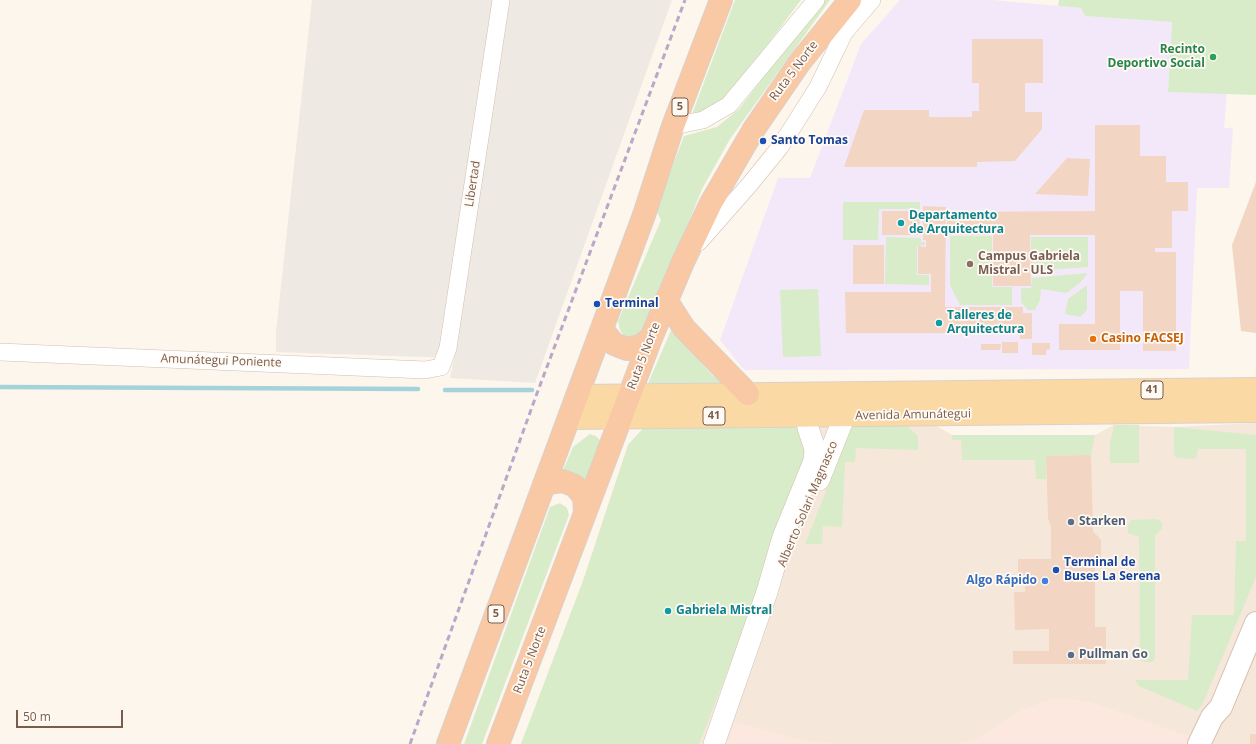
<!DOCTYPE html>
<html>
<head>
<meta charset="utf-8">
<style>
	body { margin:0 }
	#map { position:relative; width:1256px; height:744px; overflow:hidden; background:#fdf6ec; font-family:"Open Sans",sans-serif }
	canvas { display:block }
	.scale { position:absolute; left:16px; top:710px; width:107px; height:18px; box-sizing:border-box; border:2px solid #7a5c4d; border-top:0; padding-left:5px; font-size:12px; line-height:14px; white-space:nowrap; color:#7a5c4d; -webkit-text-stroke:3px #fffaf3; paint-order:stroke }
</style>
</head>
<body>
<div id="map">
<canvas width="1256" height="744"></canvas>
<div class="scale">50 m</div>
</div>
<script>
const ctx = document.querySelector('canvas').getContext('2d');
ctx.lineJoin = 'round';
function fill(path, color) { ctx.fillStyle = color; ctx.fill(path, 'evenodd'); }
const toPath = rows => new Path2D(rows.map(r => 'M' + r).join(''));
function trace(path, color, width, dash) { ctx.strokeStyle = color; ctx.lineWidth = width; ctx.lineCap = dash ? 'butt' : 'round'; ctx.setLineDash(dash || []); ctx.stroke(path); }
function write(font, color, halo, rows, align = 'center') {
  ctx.font = font + ' "Open Sans",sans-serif'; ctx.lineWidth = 3.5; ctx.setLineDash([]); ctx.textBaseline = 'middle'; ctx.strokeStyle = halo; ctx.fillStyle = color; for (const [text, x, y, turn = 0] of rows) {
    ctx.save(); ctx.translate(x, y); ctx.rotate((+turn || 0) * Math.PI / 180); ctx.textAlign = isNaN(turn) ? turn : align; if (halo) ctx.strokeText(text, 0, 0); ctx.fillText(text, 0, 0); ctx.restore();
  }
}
fill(toPath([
	[925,419,952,435,1095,435,1114,425,1174,427,1256,423,1256,744,521,744,583,581,628,445,648,423]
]), '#f5e8da');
fill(toPath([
	[1052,699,1066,699,1089,702,1191,737,1188,744,956,744,980,737,1024,709],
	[735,722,804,741,842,744,726,744]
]), '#fde8e0');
fill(toPath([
	[312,0,672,0,535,383,450,378,454,358,276,352,276,332]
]), '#efe9e4');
fill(toPath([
	[900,0,992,0,1081,8,1085,16,1172,22,1168,92,1227,93,1224,128,1233,128,1229,188,1197,188,1189,369,744,370,720,340,778,178,810,178,861,44]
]), '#f3e8fa');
fill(toPath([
	[735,0,801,0,728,97,712,109,692,114],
	[823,0,830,0,730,139,702,189,644,334,631,339,624,336,620,330,618,321,661,220,656,210,684,136,717,127,739,109],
	[1059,0,1256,0,1256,95,1168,92,1172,22,1085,16,1081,8,1058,6],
	[843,202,920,202,920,209,879,209,878,240,843,240],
	[950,236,992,236,992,287,1012,287,1012,305,960,305,950,285],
	[886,237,921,238,921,242,925,242,925,245,917,246,917,275,929,275,929,285,885,284],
	[1031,237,1088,237,1088,267,1031,271],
	[1087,273,1082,281,1067,293,1041,289,1040,300,1035,310,1028,310,1021,302,1021,288,1031,288,1032,278],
	[1087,285,1087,310,1080,317,1065,314,1068,299],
	[818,289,821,356,783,357,780,290],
	[672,328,711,374,728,387,646,388],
	[804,422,813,453,699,744,521,744,583,581,628,445,648,423],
	[1114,425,1139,425,1139,463,1110,463,1110,443],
	[852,426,907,426,918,436,918,450,856,448,855,462,845,462,842,527,823,526,822,544,805,544],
	[1174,427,1256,435,1256,577,1203,703,1197,711,1139,686,1135,680,1188,680,1192,615,1234,615,1236,541,1246,541,1246,449,1198,449,1196,459,1177,458,1174,454],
	[590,434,596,436,602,442,586,488,561,475,573,447],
	[952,435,1095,435,1091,455,1046,456,1046,479,1036,479,1035,460,962,460,961,440,952,440],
	[560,503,567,508,569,515,482,744,464,744,550,507],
	[1157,519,1162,523,1162,529,1155,536,1155,658,1153,662,1143,662,1140,659,1139,537,1128,533,1128,525,1131,520]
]), '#d8ecc9');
trace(toPath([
	[0,387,418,389],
	[445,390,532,390]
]), '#a5d3da', 4.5);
fill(toPath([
	[972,39,1043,39,1043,83,1025,83,1025,112,1042,112,1042,129,1015,161,977,162,977,167,844,167,864,110,929,110,929,117,972,117,972,111,979,111,979,83,972,83],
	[1095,125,1140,125,1140,156,1166,156,1166,182,1188,182,1188,211,1172,211,1172,248,1155,248,1155,252,1176,252,1176,351,1143,351,1143,291,1120,291,1120,350,1059,350,1059,324,1095,324,1095,235,1030,235,1031,286,993,286,993,235,947,235,947,212,1095,211],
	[1067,158,1090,159,1088,196,1035,194],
	[1256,182,1256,333,1241,331,1232,245],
	[923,206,946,207,945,307,1023,307,1023,313,1032,313,1032,339,1020,339,1020,333,846,333,845,292,931,292,931,274,918,274,918,246,926,247,926,240,923,240],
	[882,211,920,211,920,235,882,235],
	[853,245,884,245,884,284,853,284],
	[1002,342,1018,342,1018,353,1002,353],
	[1032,343,1050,343,1050,349,1046,350,1046,355,1032,355],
	[981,344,1001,344,1000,350,981,350],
	[1091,455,1093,531,1101,540,1101,558,1095,558,1095,627,1106,627,1106,664,1013,664,1013,651,1049,651,1049,629,1015,630,1014,592,1025,592,1025,581,1018,581,1018,559,1051,559,1051,527,1048,518,1046,456],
	[1250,734,1256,734,1256,744,1250,744]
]), '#f3d5c3');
const minor = toPath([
	[673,126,703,120,729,105,816,0],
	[699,242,750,184,780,147,818,87,844,33,872,0],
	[0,352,425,370,441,367,448,348,501,0]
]);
const tertiary = toPath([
	[819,480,845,415],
	[714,744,767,592,783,537,814,461,815,449,808,428,807,416,815,400]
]);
const secondary = toPath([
	[1199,744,1212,717,1221,707,1256,623]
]);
const primary = toPath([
	[577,396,1256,389],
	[569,418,1256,411]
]);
const trunk = toPath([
	[666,300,684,328,748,394],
	[603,327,605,333,614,344,627,349,640,346,651,338],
	[544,484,563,481,575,486,584,497,585,512],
	[448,744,644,215,673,126,721,0],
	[498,744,651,338,683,262,711,203,754,129,800,62,850,0]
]);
trace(minor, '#d1beb0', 18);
trace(tertiary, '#d1beb0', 22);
trace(secondary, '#d6c0b0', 24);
trace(primary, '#dad1cd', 24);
trace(trunk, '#dad1cd', 24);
trace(minor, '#fff', 17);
trace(tertiary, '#fff', 21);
trace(secondary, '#fff', 22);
trace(primary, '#fbd9a5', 22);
trace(trunk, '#f9c8a4', 22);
trace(toPath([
	[410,744,536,396,685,0]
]), '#b9a8c9', 3, [6, 4]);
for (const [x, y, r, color] of [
	[1213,57,4,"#2e9e5b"],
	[763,141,4,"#1a4fb4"],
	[901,223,4,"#0f9aa8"],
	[970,264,4,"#8d6e63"],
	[597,304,4,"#1a4fb4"],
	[939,323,4,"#0f9aa8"],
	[1093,339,4,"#e8710a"],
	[1071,522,4,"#5c6f8a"],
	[1056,570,4,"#1a4fb4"],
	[1045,581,4,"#3f7fe0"],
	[668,611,4,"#0f9aa8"],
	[1071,655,4,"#5c6f8a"]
]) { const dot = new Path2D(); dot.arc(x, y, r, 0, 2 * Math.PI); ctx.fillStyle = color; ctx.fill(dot); trace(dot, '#fffaf3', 1.5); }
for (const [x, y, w] of [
	[680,107,16],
	[1152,390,22],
	[714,416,22],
	[496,614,16]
]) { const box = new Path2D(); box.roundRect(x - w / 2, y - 9, w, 18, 3); ctx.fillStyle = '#fffaf3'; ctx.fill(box); trace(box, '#7a5c4d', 1); }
write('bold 11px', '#7a5c4d', null, [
	["5",680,107],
	["41",1152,390],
	["41",714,416],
	["5",496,614]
]);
write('bold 12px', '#27864d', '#fffaf3', [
	["Recinto",1205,50],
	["Deportivo Social",1205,64]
], 'right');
write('12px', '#7a5c4d', '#fffaf3', [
	["Ruta 5 Norte",794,71,-53],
	["Libertad",473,184,-81],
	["Ruta 5 Norte",644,356,-69],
	["Amunátegui Poniente",221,361,2],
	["Avenida Amunátegui",913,415,-1],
	["Alberto Solari Magnasco",808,504,-67],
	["Ruta 5 Norte",530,660,-69]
]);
write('bold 12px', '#164399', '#fffaf3', [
	["Santo Tomas",771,141],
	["Terminal",605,304],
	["Terminal de",1064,563],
	["Buses La Serena",1064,577]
], 'left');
write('bold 12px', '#0d838f', '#fffaf3', [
	["Departamento",909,216],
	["de Arquitectura",909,230],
	["Talleres de",947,316],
	["Arquitectura",947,330],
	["Gabriela Mistral",676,611]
], 'left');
write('bold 12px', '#785e54', '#fffaf3', [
	["Campus Gabriela",978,257],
	["Mistral - ULS",978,271]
], 'left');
write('bold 12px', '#c56008', '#fffaf3', [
	["Casino FACSEJ",1101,339]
], 'left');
write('bold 12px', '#4e5e75', '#fffaf3', [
	["Starken",1079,522],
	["Pullman Go",1079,655]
], 'left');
write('bold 12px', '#366cbe', '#fffaf3', [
	["Algo Rápido",1037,581]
], 'right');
</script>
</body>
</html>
